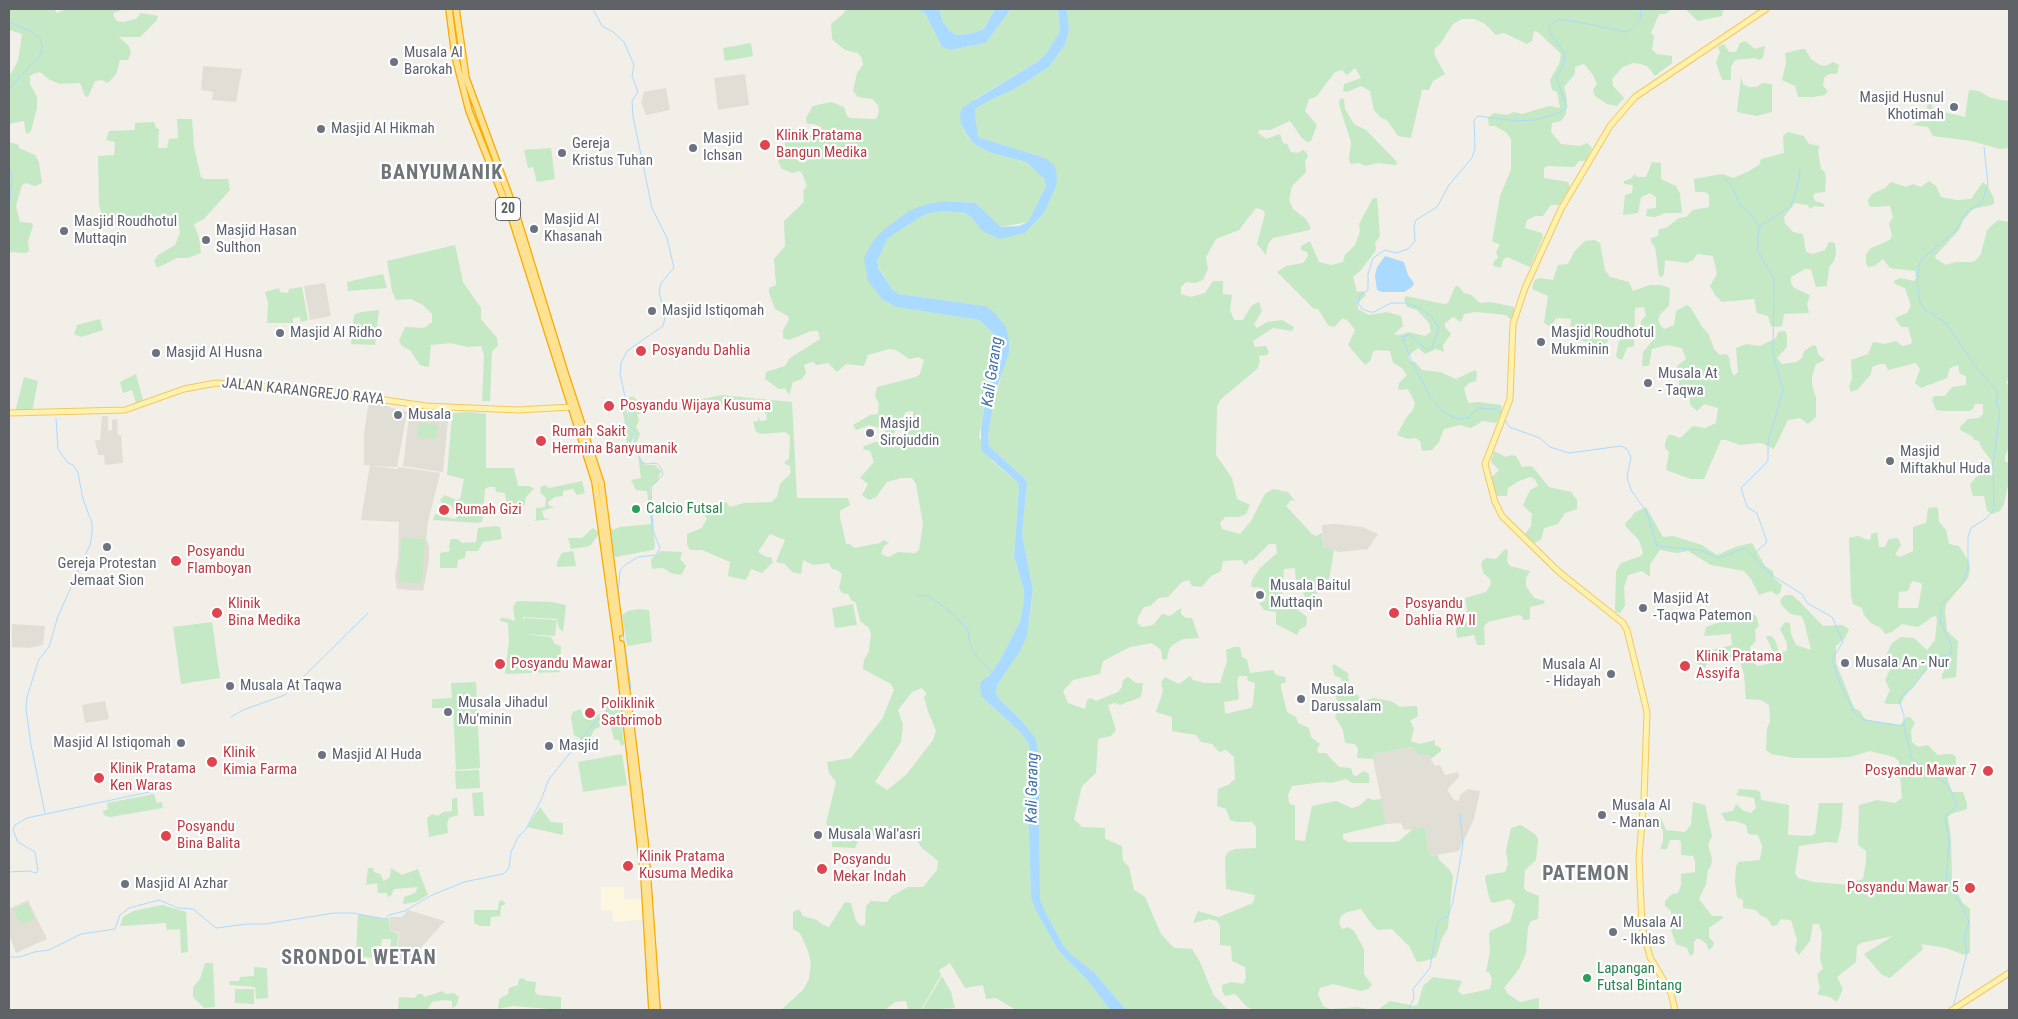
<!DOCTYPE html>
<html>
<head>
<meta charset="utf-8">
<style>
	body { margin:0 }
	#map { position:relative; width:2018px; height:1019px; overflow:hidden; background:#f1efe8; font-family:"Roboto Condensed",sans-serif }
	canvas { display:block }
	.frame { position:absolute; inset:0; border:10px solid #5f6368; pointer-events:none }
</style>
</head>
<body>
<div id="map">
<canvas width="2018" height="1019"></canvas>
<div class="frame"></div>
</div>
<script>
const ctx = document.querySelector('canvas').getContext('2d');
ctx.lineJoin = 'round';
function fill(path, color) { ctx.fillStyle = color; ctx.fill(path, 'evenodd'); }
const toPath = rows => new Path2D(rows.map(r => 'M' + r).join(''));
function trace(path, color, width, dash) { ctx.strokeStyle = color; ctx.lineWidth = width; ctx.lineCap = dash ? 'butt' : 'round'; ctx.setLineDash(dash || []); ctx.stroke(path); }
function write(font, color, halo, rows, align = 'center') {
  ctx.font = font + ' "Roboto Condensed",sans-serif'; ctx.lineWidth = 4.5; ctx.setLineDash([]); ctx.textBaseline = 'middle'; ctx.strokeStyle = halo; ctx.fillStyle = color; for (const [text, x, y, turn = 0] of rows) {
    ctx.save(); ctx.translate(x, y); ctx.rotate((+turn || 0) * Math.PI / 180); ctx.textAlign = isNaN(turn) ? turn : align; if (halo) ctx.strokeText(text, 0, 0); ctx.fillText(text, 0, 0); ctx.restore();
  }
}
fill(toPath([
	[601,887,624,887,624,900,641,899,644,919,613,922,612,910,601,910]
]), '#fef7e0');
fill(toPath([
	[203,66,242,69,236,102,212,100,213,92,201,90],
	[745,74,749,105,718,110,714,78],
	[666,88,670,110,646,115,641,102,644,92],
	[325,283,331,316,310,320,304,286],
	[369,401,407,412,397,467,372,466,397,469,399,467,440,473,428,522,426,539,429,546,429,561,423,591,397,589,395,576,398,559,399,522,361,520,370,465,364,465,364,434],
	[410,408,449,411,443,472,403,466],
	[102,416,108,416,108,431,112,430,112,420,117,419,118,435,121,435,123,463,105,465,104,455,98,455,95,440,100,440],
	[1335,524,1363,527,1378,534,1368,549,1339,552,1323,547,1322,525],
	[12,624,45,626,43,645,29,648,12,647],
	[105,701,109,719,85,723,82,705],
	[1412,747,1428,755,1435,766,1440,765,1445,775,1458,772,1459,777,1447,790,1454,800,1459,801,1460,795,1468,789,1480,791,1474,819,1459,851,1430,856,1425,828,1404,830,1401,823,1386,824,1372,754],
	[28,900,47,939,16,953,9,934,9,909],
	[408,910,445,921,415,954,412,962,390,960,390,952,398,952,399,932,389,931,390,917,402,917]
]), '#e1ded6');
fill(toPath([
	[9,9,54,9,57,13,66,9,125,9,115,12,113,15,117,21,123,22,136,19,141,13,158,16,157,20,140,37,119,37,129,46,131,53,128,60,120,60,116,74,108,83,102,80,95,81,88,97,85,96,80,83,60,84,50,80,40,72,33,74,30,76,30,84,37,97,37,108,31,131,26,134,24,121,9,124,9,77,18,61,22,34,9,30],
	[846,9,917,9,925,13,942,47,950,50,986,43,1011,9,1058,9,1060,31,1046,54,1037,62,975,99,961,124,965,134,974,144,991,153,1026,162,1044,179,1046,186,1028,222,1001,227,976,203,945,201,873,241,883,300,896,307,979,320,992,332,995,343,979,437,992,461,1017,482,1019,487,1014,556,1024,591,1024,599,1020,622,1000,660,990,675,981,681,982,697,1021,733,1028,743,1031,753,1028,802,1031,898,1035,909,1058,950,1088,981,1110,1010,1016,1010,996,998,986,999,983,985,965,988,950,963,939,970,941,975,921,1010,908,1010,906,1001,895,1002,885,1010,781,1010,803,990,809,979,811,964,808,951,800,933,793,929,793,912,799,909,803,916,817,920,821,924,829,927,845,902,851,903,856,921,861,926,865,925,866,906,871,901,887,902,892,896,908,887,923,887,937,870,938,861,922,848,915,838,885,838,876,837,867,831,860,836,855,848,832,847,832,833,826,823,836,782,829,773,827,762,851,758,882,719,894,690,891,684,863,669,864,660,869,651,871,634,869,628,860,621,856,603,852,601,848,594,842,593,839,588,842,574,837,570,832,569,829,563,813,565,803,560,801,574,792,572,785,564,776,562,785,540,770,534,758,552,766,557,771,557,773,562,762,573,751,569,746,580,728,576,730,562,702,550,690,550,687,545,687,534,702,528,707,518,698,511,698,506,714,507,726,502,730,507,744,503,771,502,777,497,780,484,791,473,790,466,785,464,785,461,789,459,790,436,785,432,762,434,756,432,753,422,758,421,758,417,760,421,767,420,766,414,760,407,752,408,749,403,703,407,690,402,721,395,792,402,797,498,848,498,850,505,840,511,840,517,846,544,850,544,854,548,880,543,884,540,889,543,884,546,881,554,889,557,898,552,915,553,919,550,923,524,916,484,912,478,901,478,887,482,876,497,869,500,862,495,868,484,860,478,874,462,870,451,863,449,864,446,875,442,886,442,896,446,905,441,913,420,913,411,906,412,894,433,888,436,884,429,869,425,856,430,853,425,870,415,878,414,879,404,875,396,877,387,916,377,920,374,924,360,918,357,909,359,896,350,889,349,868,355,864,366,846,364,837,372,828,363,816,365,814,362,809,363,804,365,806,373,802,379,793,382,789,395,785,388,779,389,765,379,766,372,785,366,790,358,820,339,818,331,811,331,789,340,783,338,783,330,789,320,788,316,775,309,769,293,769,288,776,285,774,259,785,246,784,221,804,202,803,191,807,186,802,173,799,171,792,173,782,169,779,163,778,160,786,153,784,138,785,128,792,128,800,138,820,135,821,127,814,124,807,124,806,118,813,106,831,102,844,107,847,116,850,118,876,119,879,112,878,105,872,99,858,97,853,91,857,73,863,65,862,58,858,53,845,50,832,39,831,24,844,13],
	[922,688,927,694,924,697,928,711,936,731,933,740,906,775,887,790,875,782,901,742,903,725,898,710,912,692],
	[939,9,995,9,984,29,969,34,957,35,950,31,943,22],
	[1067,9,1679,9,1671,9,1666,14,1659,14,1651,33,1654,36,1652,50,1657,54,1672,56,1672,63,1655,76,1648,67,1641,64,1633,63,1623,67,1612,79,1613,86,1624,98,1617,106,1607,104,1595,96,1593,90,1597,84,1593,75,1584,64,1575,67,1575,74,1564,87,1567,100,1566,114,1561,121,1552,123,1551,132,1561,144,1580,146,1587,143,1592,148,1586,161,1579,161,1574,167,1548,166,1544,168,1544,178,1568,182,1570,187,1559,205,1551,205,1543,216,1536,216,1527,220,1525,228,1542,233,1543,237,1530,267,1507,257,1503,260,1501,268,1493,266,1494,261,1498,258,1496,252,1500,245,1492,241,1500,196,1511,170,1511,139,1506,132,1495,126,1489,126,1488,118,1494,113,1507,115,1514,112,1522,114,1549,106,1560,108,1557,92,1552,90,1550,80,1559,64,1561,54,1538,32,1534,31,1532,41,1527,44,1504,33,1496,35,1484,23,1474,19,1462,19,1453,24,1440,44,1434,49,1435,56,1445,74,1433,81,1429,90,1422,90,1411,138,1398,136,1387,120,1381,118,1374,110,1370,91,1361,86,1347,92,1343,91,1344,84,1361,78,1355,68,1347,75,1342,70,1335,72,1316,97,1309,99,1305,111,1317,125,1311,141,1307,142,1302,138,1290,121,1270,130,1259,130,1258,133,1266,139,1280,134,1283,143,1287,144,1291,152,1298,153,1303,150,1306,152,1308,157,1305,161,1306,172,1292,186,1289,200,1293,209,1306,219,1311,228,1309,230,1273,238,1268,244,1266,255,1257,244,1265,214,1263,210,1256,208,1239,230,1216,239,1206,257,1208,269,1203,280,1196,283,1186,282,1181,287,1181,294,1191,297,1205,293,1213,281,1223,281,1223,294,1232,295,1230,310,1234,320,1243,320,1252,305,1259,302,1262,311,1254,324,1257,328,1267,322,1282,320,1294,327,1292,331,1273,328,1253,341,1255,347,1266,346,1269,352,1267,355,1259,356,1260,362,1257,369,1221,399,1217,406,1216,455,1232,478,1237,499,1250,505,1246,514,1239,517,1225,517,1220,523,1222,529,1240,534,1251,521,1265,494,1273,489,1288,492,1295,501,1291,500,1286,506,1312,534,1316,536,1322,533,1323,547,1334,550,1328,585,1320,586,1317,594,1306,598,1296,581,1295,568,1284,569,1282,597,1297,603,1298,610,1307,617,1306,626,1300,629,1297,635,1276,624,1276,612,1264,610,1259,603,1265,601,1263,588,1251,587,1252,580,1260,568,1277,553,1276,544,1269,544,1252,561,1251,559,1245,565,1242,560,1223,561,1221,571,1211,576,1202,587,1192,586,1189,580,1182,582,1168,597,1159,598,1150,606,1144,607,1138,617,1137,623,1142,627,1153,625,1162,614,1170,616,1181,608,1181,614,1186,618,1192,618,1199,638,1183,639,1174,644,1169,649,1167,659,1164,660,1162,658,1161,650,1152,643,1130,647,1103,661,1100,674,1073,680,1063,691,1068,703,1085,709,1087,700,1091,698,1096,701,1118,692,1122,687,1123,680,1128,677,1136,683,1143,683,1141,697,1120,705,1115,703,1108,705,1116,730,1111,736,1098,739,1096,773,1082,786,1074,819,1082,827,1105,828,1105,839,1122,846,1123,861,1129,867,1134,890,1145,897,1161,934,1174,948,1192,949,1200,962,1213,994,1228,1010,1126,1010,1095,973,1072,955,1063,945,1045,911,1040,899,1039,759,1036,740,1021,720,1000,700,996,693,997,685,1019,653,1030,617,1033,590,1022,534,1027,483,1025,479,989,446,988,436,994,402,1003,371,1002,321,985,306,899,294,892,289,879,268,877,261,888,238,924,215,941,211,965,213,972,218,981,230,1025,233,1044,213,1056,187,1045,158,978,137,975,128,975,109,986,102,1013,90,1049,67,1065,45,1069,30],
	[1685,9,1719,9,1723,10,1722,16,1698,21],
	[1745,41,1755,49,1765,46,1763,58,1759,60,1754,58,1735,60,1731,67,1731,80,1722,80,1716,62,1720,52,1718,47,1724,44,1729,52,1736,52,1740,43],
	[751,43,753,56,725,61,723,48],
	[1802,49,1805,49,1811,59,1820,65,1826,66,1833,62,1839,65,1837,74,1829,74,1824,78,1823,86,1828,91,1825,95,1813,97,1798,97,1795,86,1782,80,1786,63,1785,53],
	[1741,77,1743,84,1749,87,1757,87,1762,83,1772,84,1772,112,1757,116,1737,112],
	[1969,90,1979,91,1991,98,2009,101,2009,148,2000,149,1971,141,1933,136,1928,127,1912,125,1924,119,1928,103,1930,102,1934,110,1965,117],
	[1341,98,1344,99,1345,109,1354,124,1366,130,1397,162,1396,165,1378,163,1365,166,1359,163,1351,164,1349,160,1351,142,1340,108,1339,101],
	[177,119,192,119,194,147,201,177,204,179,228,179,230,190,204,219,194,224,199,238,201,253,188,258,177,258,157,268,154,261,158,255,175,245,180,233,179,225,168,223,137,222,105,227,99,205,98,156,114,155,115,142,106,140,109,131,135,130,135,123,154,122,156,128,159,129,158,148,167,148,169,139,178,138],
	[1788,132,1804,136,1809,144,1820,146,1818,150,1821,169,1824,171,1826,177,1825,192,1815,193,1813,196,1815,201,1825,204,1823,207,1814,206,1810,209,1808,205,1795,203,1784,217,1785,223,1793,232,1803,234,1806,252,1813,254,1825,250,1829,242,1835,243,1836,253,1834,261,1829,267,1827,286,1816,287,1811,269,1805,269,1791,277,1791,283,1794,288,1810,295,1807,304,1809,313,1784,314,1782,326,1778,327,1771,326,1768,316,1757,313,1754,299,1722,302,1715,295,1710,286,1717,274,1713,256,1697,254,1693,260,1687,263,1665,260,1664,274,1662,277,1659,276,1655,247,1651,242,1651,238,1658,236,1659,229,1666,228,1679,218,1686,217,1693,210,1709,207,1709,195,1705,192,1695,192,1694,179,1722,174,1734,178,1749,171,1759,165,1761,159,1784,153,1783,136],
	[9,142,19,145,19,148,35,155,39,162,42,183,35,186,26,183,22,185,16,206,20,222,32,223,33,226,28,241,29,251,26,253,9,252],
	[551,148,555,179,537,182,533,167,528,168,524,150],
	[1652,162,1661,163,1661,179,1676,186,1680,194,1682,213,1665,213,1655,217,1646,216,1647,209,1656,208,1656,197,1650,193,1641,197,1638,213,1623,215,1625,195,1632,193,1633,185,1624,184,1624,181,1632,178,1634,174,1637,177,1646,177],
	[1929,181,1936,186,1941,197,1957,200,1971,199,1983,182,1988,186,1994,199,1994,204,1991,205,1973,209,1963,220,1959,230,1936,255,1935,258,1946,265,1956,262,1973,262,1976,260,1981,254,1987,230,1998,220,2009,222,2009,379,2006,382,2009,387,2009,447,2005,456,2005,461,2009,464,2009,480,2004,504,2000,511,1992,514,1987,511,1984,496,1973,496,1970,485,1976,477,1987,472,1991,476,1993,474,1991,460,1981,447,1979,441,1974,440,1972,436,1960,430,1960,427,1968,419,1979,418,1983,414,1983,404,1975,404,1973,409,1969,411,1943,411,1936,410,1932,400,1934,396,1945,396,1952,387,1966,385,1966,376,1960,374,1958,365,1950,368,1947,378,1921,388,1915,383,1920,369,1916,363,1888,370,1885,364,1880,364,1872,367,1871,374,1858,389,1851,392,1849,387,1852,378,1851,360,1868,354,1873,342,1885,344,1896,341,1902,346,1911,344,1912,341,1908,327,1901,327,1895,318,1907,313,1911,306,1905,288,1895,284,1894,281,1900,278,1914,281,1916,278,1915,271,1890,268,1883,259,1875,266,1868,267,1866,262,1866,254,1871,248,1890,240,1892,235,1889,224,1893,217,1890,206,1874,207,1869,206,1868,200,1872,194,1885,188,1891,182,1906,187,1913,184,1921,187],
	[1373,198,1377,198,1378,209,1380,236,1375,243,1376,250,1361,270,1353,277,1357,292,1363,291,1366,295,1358,303,1358,309,1369,315,1387,312,1401,316,1403,326,1394,334,1399,335,1409,332,1425,336,1431,332,1429,323,1417,310,1407,307,1404,299,1406,296,1444,304,1448,303,1455,287,1458,286,1464,293,1471,295,1480,303,1491,302,1514,307,1514,316,1510,319,1506,315,1476,312,1464,314,1461,322,1453,317,1445,323,1445,327,1451,334,1443,345,1444,352,1436,349,1425,354,1418,348,1408,356,1410,361,1415,362,1422,370,1440,372,1456,379,1475,370,1477,373,1476,381,1469,383,1464,388,1467,400,1469,403,1479,402,1501,405,1502,411,1496,423,1483,421,1471,428,1460,425,1444,429,1439,442,1432,450,1422,451,1420,441,1416,438,1408,439,1397,435,1406,418,1413,410,1415,403,1408,389,1398,390,1399,383,1407,375,1402,368,1393,363,1390,351,1376,350,1373,352,1370,361,1365,365,1348,345,1355,330,1349,322,1343,318,1334,327,1328,325,1318,309,1314,309,1277,272,1286,266,1303,263,1308,256,1307,252,1301,250,1301,246,1310,241,1319,262,1331,265,1343,262,1345,255,1355,245,1360,231,1359,224],
	[1585,241,1594,240,1600,243,1605,270,1610,277,1629,282,1633,291,1650,285,1660,285,1670,288,1669,306,1661,313,1658,319,1660,325,1664,329,1674,325,1676,311,1687,305,1690,307,1703,328,1708,333,1714,349,1720,355,1726,354,1729,357,1731,370,1734,376,1738,372,1736,348,1746,344,1760,346,1776,338,1778,332,1785,331,1787,335,1787,347,1777,358,1782,364,1796,362,1802,358,1804,351,1813,345,1816,346,1818,354,1825,360,1816,364,1812,377,1812,385,1816,398,1816,417,1808,424,1800,418,1788,420,1774,449,1761,443,1740,445,1726,440,1721,440,1704,479,1691,479,1666,470,1669,452,1665,448,1665,443,1668,435,1672,435,1680,438,1693,426,1705,428,1716,423,1718,408,1704,404,1697,411,1690,405,1690,394,1680,390,1677,366,1686,359,1682,348,1667,345,1652,349,1649,366,1642,366,1643,352,1655,338,1652,333,1643,332,1640,328,1641,321,1646,315,1644,307,1635,308,1634,346,1627,348,1622,360,1617,358,1616,355,1619,341,1625,337,1625,331,1612,329,1607,343,1597,345,1570,337,1571,319,1556,318,1551,327,1544,323,1548,296,1532,289,1534,281,1539,278,1553,280,1558,265,1568,264,1574,252],
	[455,245,463,282,481,308,481,319,497,338,498,346,492,351,490,401,482,401,484,355,481,346,468,347,450,343,431,345,429,366,427,367,420,365,410,350,402,346,399,341,405,327,424,328,432,322,432,314,423,305,411,299,396,300,392,291,387,261],
	[383,274,387,288,348,291,347,282],
	[302,287,308,320,301,322,300,317,293,318,293,323,267,323,268,303,265,292,279,288,280,292,288,293,289,289],
	[379,310,375,345,351,344,354,315,361,312],
	[100,319,103,330,81,337,74,334,77,325],
	[136,374,143,400,136,403,132,390,123,393,120,382],
	[24,377,38,381,32,412,15,412],
	[633,396,638,401,641,413,637,415,639,420,636,427,640,434,635,446,635,434,626,421,631,418,626,399],
	[620,398,625,398,625,408,629,417,625,421,634,434,630,447,627,446,624,417,619,402],
	[469,412,486,414,486,468,514,468,518,486,530,486,534,489,526,497,524,506,499,508,499,506,506,501,505,493,496,492,495,487,488,487,485,489,482,522,478,523,433,520,435,514,454,519,459,516,460,514,453,510,451,505,442,503,440,500,445,495,456,500,460,499,461,495,464,479,447,475,452,416,453,413],
	[419,423,438,425,436,439,417,437],
	[1494,451,1506,457,1511,455,1516,456,1522,467,1532,466,1549,487,1571,492,1577,500,1577,509,1565,513,1558,524,1544,528,1541,540,1534,543,1525,534,1531,526,1532,514,1523,505,1530,490,1538,486,1535,479,1530,477,1519,481,1508,488,1507,496,1497,496,1491,478,1499,470,1491,462],
	[638,456,645,465,655,465,661,471,657,482,650,487,655,547,653,550,615,557,609,537,610,531,620,527,651,524,647,491,636,490,631,480,641,478],
	[582,481,585,493,577,495,573,489,563,491,563,496,555,497,548,502,548,505,554,507,542,511,544,518,551,519,533,521,536,520,536,508,545,507,546,498,540,492,541,487,545,485,549,488],
	[1646,507,1663,537,1673,536,1702,545,1717,555,1738,546,1752,543,1765,566,1773,571,1774,578,1782,585,1780,593,1777,595,1771,591,1759,595,1751,579,1744,571,1711,565,1688,551,1677,553,1660,550,1650,564,1650,577,1642,571,1628,575,1624,587,1625,606,1620,613,1615,612,1616,571,1621,563,1641,556,1643,553,1639,540,1625,526,1626,522,1631,518,1634,513],
	[1936,507,1938,509,1939,522,1946,530,1949,544,1959,546,1969,562,1970,569,1968,578,1946,604,1945,611,1947,631,1958,641,1956,677,1942,679,1942,675,1949,660,1947,658,1937,658,1904,697,1901,704,1887,704,1884,703,1890,690,1885,680,1890,670,1886,655,1892,643,1901,637,1914,638,1927,650,1935,640,1937,620,1936,616,1932,617,1918,627,1902,624,1892,632,1885,634,1881,628,1871,623,1864,615,1862,608,1853,604,1851,596,1849,538,1858,536,1868,540,1871,539,1871,534,1877,532,1879,547,1885,547,1889,539,1898,538,1901,545,1895,555,1900,557,1913,551,1913,527,1926,523,1928,508],
	[1912,581,1921,583,1922,586,1918,608,1898,608,1899,592,1908,591],
	[495,526,500,527,502,539,483,542,478,551,466,551,465,558,458,560,457,568,440,568,440,553,450,551,449,546,451,539,457,539,462,543,476,542,478,528],
	[593,528,598,532,598,535,590,546,571,549,568,538,582,538],
	[401,538,425,539,422,583,399,582],
	[1505,549,1508,550,1507,562,1510,566,1530,571,1526,578,1526,586,1534,598,1545,601,1543,604,1530,607,1530,619,1527,620,1523,620,1522,616,1518,615,1488,622,1484,626,1485,645,1477,645,1474,635,1457,638,1456,628,1469,621,1465,598,1486,592,1491,584,1490,579,1484,574,1481,565,1483,560,1486,558,1496,559],
	[573,551,576,566,557,567,557,562,562,553],
	[661,551,682,552,680,559,686,566,681,575,671,573,663,568,652,569,651,559],
	[1785,595,1792,595,1800,602,1823,626,1843,625,1849,629,1845,638,1836,646,1836,663,1854,708,1860,711,1864,718,1868,720,1900,725,1907,717,1910,717,1915,723,1911,730,1912,742,1918,747,1928,745,1938,755,1952,754,1956,757,1956,769,1948,777,1948,781,1952,792,1963,792,1967,804,1967,809,1951,814,1948,817,1951,838,1952,880,1962,902,1970,909,1970,953,1964,955,1946,948,1921,944,1923,949,1890,978,1882,975,1864,954,1893,936,1861,943,1857,946,1856,962,1837,977,1843,989,1837,1002,1830,997,1817,994,1820,988,1817,974,1823,969,1820,959,1822,934,1819,924,1813,924,1810,941,1799,955,1795,950,1797,940,1791,920,1781,919,1777,925,1772,926,1767,918,1760,915,1756,910,1743,908,1743,900,1737,897,1735,882,1736,867,1738,862,1760,860,1762,846,1758,835,1748,834,1746,825,1735,821,1726,821,1721,813,1733,811,1736,804,1744,811,1751,813,1756,808,1754,798,1736,795,1739,789,1757,790,1760,792,1761,800,1789,805,1788,835,1810,836,1815,834,1819,803,1843,803,1841,828,1837,843,1826,842,1799,846,1795,873,1798,878,1814,882,1850,885,1853,882,1863,879,1866,861,1866,851,1858,845,1859,805,1877,800,1895,803,1902,798,1899,761,1894,757,1870,751,1850,757,1827,758,1794,758,1771,754,1766,750,1767,728,1770,722,1769,705,1761,700,1746,699,1744,674,1739,658,1713,654,1710,656,1705,668,1694,662,1701,658,1704,652,1732,645,1731,634,1704,636,1706,627,1732,618,1736,621,1743,620,1749,618,1749,611,1756,616,1759,626,1755,630,1756,641,1750,647,1752,660,1757,666,1768,664,1774,659,1773,652,1766,637,1767,636,1771,636,1775,640,1779,652,1787,651,1787,643,1780,629,1785,622,1790,623,1791,634,1796,645,1811,650,1804,621,1801,616,1791,614,1782,606,1780,600],
	[517,601,552,602,566,605,563,632,559,628,557,619,523,617,523,624,524,618,557,620,555,636,522,634,551,637,555,644,561,646,560,672,505,674,509,640,508,623,500,621,501,618,505,618,515,621,513,607],
	[853,604,857,625,835,628,832,608],
	[639,609,649,610,652,642,627,646,622,615,628,611],
	[212,622,220,678,181,684,173,627],
	[1234,647,1240,647,1242,657,1247,660,1250,673,1273,670,1276,675,1285,677,1286,682,1281,684,1281,688,1287,712,1296,717,1298,723,1309,728,1311,737,1320,744,1317,749,1318,753,1326,753,1339,767,1351,768,1353,775,1356,776,1364,771,1369,774,1369,783,1352,783,1346,779,1331,783,1323,782,1292,786,1288,795,1289,803,1295,806,1295,840,1305,841,1312,806,1336,801,1352,808,1359,806,1368,798,1373,800,1381,799,1386,824,1351,832,1343,834,1343,839,1348,842,1393,842,1399,841,1413,829,1425,827,1430,856,1438,855,1439,860,1449,869,1453,876,1448,928,1442,938,1436,957,1425,961,1417,962,1409,946,1392,929,1378,930,1373,926,1361,909,1347,912,1341,916,1339,923,1342,929,1348,927,1354,931,1364,949,1364,974,1372,985,1368,989,1361,991,1333,984,1320,988,1318,994,1323,1006,1330,1009,1358,1007,1372,1010,1379,1009,1390,1001,1415,1006,1418,1004,1423,986,1433,977,1462,981,1458,991,1462,995,1490,989,1492,978,1489,972,1486,972,1490,952,1489,934,1490,931,1510,922,1515,905,1510,899,1493,903,1490,901,1485,879,1486,875,1505,872,1508,864,1506,850,1511,828,1521,825,1536,835,1538,840,1536,860,1525,870,1524,888,1526,891,1539,896,1538,919,1531,921,1528,927,1526,953,1519,969,1504,988,1508,994,1520,1002,1539,998,1539,1010,1255,1010,1247,1007,1235,994,1225,996,1222,991,1222,985,1232,982,1243,984,1246,978,1245,967,1232,961,1231,946,1220,945,1220,926,1217,921,1209,919,1193,923,1198,911,1219,917,1253,903,1255,895,1226,889,1225,858,1228,852,1235,849,1256,848,1256,827,1252,822,1236,822,1230,820,1226,809,1217,806,1218,789,1228,785,1235,779,1234,757,1226,750,1219,752,1212,744,1201,742,1196,735,1172,731,1172,717,1156,712,1163,691,1161,682,1165,677,1179,684,1190,676,1193,680,1205,683,1220,683,1227,661,1226,650],
	[1239,676,1247,676,1248,681,1255,683,1253,704,1251,708,1225,714,1224,702,1237,700,1239,698,1237,681],
	[1334,664,1348,673,1349,688,1364,701,1373,698,1391,701,1400,707,1417,706,1418,716,1410,721,1414,728,1411,741,1420,744,1435,740,1435,745,1441,748,1441,751,1431,759,1428,755,1419,755,1412,747,1373,754,1373,759,1357,758,1358,749,1355,744,1345,743,1343,730,1335,717,1338,705,1335,692,1343,683,1341,678,1335,676,1332,667],
	[476,682,480,768,456,770,453,708,432,708,432,699,452,698,451,683],
	[607,705,611,705,620,711,624,744,621,746,619,740,614,740,609,719,603,719,601,726,594,730,590,739,583,740,574,735,571,717,573,712,581,709,584,718,596,716,605,711],
	[622,754,627,785,583,792,578,762],
	[479,770,480,788,456,789,455,771],
	[483,792,484,816,474,816,472,793],
	[154,794,157,803,162,802,163,808,110,817,104,815,103,811,108,809,107,803],
	[457,797,458,815,449,818,447,824,448,833,429,837,427,818,432,814,438,816,443,812,452,811,452,799],
	[1693,802,1705,805,1712,836,1708,845,1712,858,1711,866,1708,870,1706,884,1699,899,1712,916,1722,916,1723,918,1709,928,1709,937,1714,943,1712,948,1708,950,1707,944,1698,938,1694,942,1694,953,1690,956,1687,948,1676,944,1671,930,1671,911,1665,906,1665,901,1672,894,1678,893,1681,885,1681,874,1695,872,1695,861,1693,856,1681,855,1681,842,1679,840,1670,840,1667,849,1660,849,1663,841,1663,830,1659,827,1646,825,1648,822,1661,818,1666,830,1685,832,1691,825],
	[540,807,551,822,563,823,563,835,527,827],
	[368,868,373,868,374,872,380,874,384,881,390,877,391,868,402,875,418,869,428,895,416,902,403,904,404,897,415,893,418,887,394,889,391,896,388,897,387,893,378,893,377,883,366,885],
	[502,900,506,904,501,906,500,916,491,917,490,926,480,926,474,923,474,910,498,910,499,901],
	[27,903,35,919,21,925,13,909],
	[162,905,186,912,188,952,181,953,180,929,167,930,166,923,120,926,123,917,133,911],
	[358,914,383,919,389,918,389,931,398,933,397,952,390,951,391,939,382,939,381,946,375,946,372,958,356,956],
	[205,963,213,963,215,1007,204,1008,193,997,193,987,200,979],
	[254,967,267,968,268,998,256,999,255,987,230,985,229,981,239,981,240,977,254,976],
	[942,976,951,992,955,1008,922,1010],
	[523,978,526,981,536,982,535,992,538,995,561,997,561,1010,513,1006,498,1009,499,999,508,994,509,988,518,985,519,979],
	[235,989,254,989,254,1004,235,1003],
	[443,991,445,994,454,993,459,997,456,1006,452,1008,452,1001,445,1000,432,1002,427,1010,398,1010,399,998,401,997,415,998,418,994,422,994,424,997]
]), '#c5e8c5');
fill(toPath([
	[917,9,939,9,943,22,950,31,957,35,969,34,984,29,995,9,1011,9,986,43,950,50,942,47,925,13],
	[1058,9,1067,9,1069,30,1065,45,1049,67,1013,90,986,102,975,109,975,117,978,137,1045,158,1055,166,1057,176,1056,187,1044,213,1025,233,999,239,981,230,972,218,965,213,941,211,924,215,888,238,877,261,879,269,892,289,899,294,985,306,994,312,1006,327,1009,341,1009,353,996,391,988,436,989,446,1025,479,1027,483,1022,534,1033,590,1027,636,1019,653,997,685,996,693,1000,700,1021,720,1036,739,1039,759,1040,899,1045,911,1063,945,1072,955,1095,973,1126,1010,1110,1010,1088,981,1058,950,1035,909,1031,898,1028,802,1031,753,1028,743,1021,733,982,697,980,688,981,681,990,675,1000,660,1020,622,1024,599,1024,591,1014,556,1019,487,1017,482,981,450,981,427,995,343,992,332,979,320,896,307,883,300,868,281,864,258,873,241,881,232,909,211,924,205,945,201,976,203,1001,227,1019,226,1028,222,1046,186,1044,179,1026,162,991,153,974,144,966,134,961,124,960,114,963,107,1037,62,1046,54,1060,31],
	[1385,256,1404,262,1408,275,1414,283,1412,287,1404,292,1382,292,1377,290,1375,276,1377,267]
]), '#aadaff');
trace(toPath([
	[593,9,602,26,613,32,624,42,634,65,632,76,638,92,632,101,633,116,652,208,667,238,674,268,661,283,659,291,665,318,663,326,627,351,621,363,620,374,630,418,625,421,634,432,634,447,642,462,646,464,656,463,661,468,663,475,651,487,653,530,660,548,656,555,638,557,625,565,620,571,618,597],
	[9,22,32,32,41,39,42,47,40,55,9,89],
	[9,167,12,179,9,206],
	[1724,177,1733,188,1740,206,1746,209,1759,226],
	[1502,415,1497,409,1479,408,1467,418,1457,419,1443,412,1430,396,1411,360,1402,337,1410,335,1427,350,1432,347,1439,328,1431,316,1420,308,1406,303,1391,303,1374,312,1370,312,1362,309,1358,302,1360,295,1368,290,1368,274,1373,258,1385,250,1396,253,1408,249,1415,241,1414,226,1416,220,1437,207,1449,185,1472,158,1475,148,1474,120,1478,116,1516,121,1535,120,1559,113,1567,107,1556,78,1564,65,1565,54,1549,31,1550,25,1559,19,1574,21,1626,32,1630,30,1640,20,1641,9],
	[1504,418,1509,427,1540,438,1550,447,1569,453,1621,446,1627,449,1631,457,1627,477,1631,490,1647,513,1657,546,1700,550,1719,558,1745,548,1770,574,1802,594,1807,603,1832,617,1843,642,1832,659,1841,687,1855,713,1864,720,1904,726,1912,759,1949,786,1957,806,1945,816,1949,841,1946,882,1959,901,1969,922,1964,939,1967,953,1953,1007],
	[1753,555,1767,542,1757,513,1747,507,1741,488,1768,461,1768,442,1783,390,1773,354,1774,279,1758,251,1758,236,1760,226,1791,206,1798,184,1800,170],
	[917,595,929,596,952,613,968,630,970,645,976,655,992,672],
	[623,633,631,688,629,690],
	[231,717,243,710,285,695,368,613],
	[1904,726,1904,715,1899,701,1902,696,1913,687,1934,658,1951,654,1952,648,1940,620,1942,604,1964,582,1968,567,1968,537,1971,528,1987,518,1994,509,1993,465,2000,410,1996,403,1998,392,1976,367,1946,323,1924,309,1920,302,1917,282,1920,261,1955,231,1968,211,1982,202,1988,184,1984,147],
	[45,813,31,745,26,709,27,697,39,659,49,647,58,616,90,545,92,533,92,523,83,499,78,473,73,465,68,463,58,449,56,418],
	[9,872,29,871,36,873,38,870,35,852,18,842,13,830,15,825,27,818,154,791],
	[9,957,20,957,34,952,49,950,81,934,115,929,120,915,129,908,159,900,178,908,193,909,216,928,247,924,265,924,334,913,352,913,386,919,389,915,405,911,430,896,464,882,503,874,509,868,511,852,518,837,526,829,541,800,549,779,594,723,621,699],
	[1408,1010,1414,998,1413,989,1430,968,1438,921,1448,916,1453,902,1463,844,1460,814]
]), '#aadaff', 1);
const major = toPath([
	[9,413,125,410,184,389,216,383,316,390,426,406,518,410,571,407],
	[1675,1010,1671,993,1650,957,1642,926,1639,858,1644,799,1647,712,1627,630,1623,623,1559,572,1502,516,1495,502,1485,464,1510,399,1513,324,1525,288,1561,209,1610,126,1635,97,1766,9],
	[1952,1010,2009,973]
]);
const highway = toPath([
	[449,9,455,56,469,111,512,219,595,482,617,642,644,876,652,1010],
	[456,9,466,78,517,217,565,373,601,483,620,633],
	[621,644,645,842,657,1010]
]);
trace(major, '#f2c960', 7);
trace(highway, '#f9ab00', 8);
trace(major, '#fff2af', 5);
trace(highway, '#fde293', 5.5);
for (const [x, y, r, color] of [
	[394,62,5,"#6b7280"],
	[1954,107,5,"#6b7280"],
	[321,129,5,"#6b7280"],
	[765,145,6,"#e0444e"],
	[693,148,5,"#6b7280"],
	[562,153,5,"#6b7280"],
	[534,229,5,"#6b7280"],
	[64,231,5,"#6b7280"],
	[206,240,5,"#6b7280"],
	[652,311,5,"#6b7280"],
	[280,333,5,"#6b7280"],
	[1541,342,5,"#6b7280"],
	[641,351,6,"#e0444e"],
	[156,353,5,"#6b7280"],
	[1648,383,5,"#6b7280"],
	[609,406,6,"#e0444e"],
	[398,415,5,"#6b7280"],
	[870,433,5,"#6b7280"],
	[541,441,6,"#e0444e"],
	[1890,461,5,"#6b7280"],
	[636,509,5,"#2e9e5b"],
	[444,510,6,"#e0444e"],
	[107,547,5,"#6b7280"],
	[176,561,6,"#e0444e"],
	[1260,595,5,"#6b7280"],
	[1643,608,5,"#6b7280"],
	[217,613,6,"#e0444e"],
	[1394,613,6,"#e0444e"],
	[1845,663,5,"#6b7280"],
	[500,664,6,"#e0444e"],
	[1685,666,6,"#e0444e"],
	[1611,674,5,"#6b7280"],
	[230,686,5,"#6b7280"],
	[1301,699,5,"#6b7280"],
	[448,712,5,"#6b7280"],
	[590,713,6,"#e0444e"],
	[181,743,5,"#6b7280"],
	[549,746,5,"#6b7280"],
	[322,755,5,"#6b7280"],
	[212,762,6,"#e0444e"],
	[1988,771,6,"#e0444e"],
	[99,778,6,"#e0444e"],
	[1602,815,5,"#6b7280"],
	[818,835,5,"#6b7280"],
	[166,836,6,"#e0444e"],
	[628,866,6,"#e0444e"],
	[822,869,6,"#e0444e"],
	[125,884,5,"#6b7280"],
	[1970,888,6,"#e0444e"],
	[1613,932,5,"#6b7280"],
	[1587,978,5,"#2e9e5b"]
]) { const dot = new Path2D(); dot.arc(x, y, r, 0, 2 * Math.PI); ctx.fillStyle = color; ctx.fill(dot); trace(dot, '#fff', 2); }
for (const [x, y, w] of [
	[508,209,25]
]) { const box = new Path2D(); box.roundRect(x - w / 2, y - 11.5, w, 23, 4); ctx.fillStyle = '#fff'; ctx.fill(box); trace(box, '#5f6368', 1); }
write('bold 14px', '#5f6368', null, [
	["20",508,209]
]);
write('15px', '#5b616d', '#fff', [
	["Musala Al",404,53],
	["Barokah",404,70],
	["Masjid Husnul",1944,98,"right"],
	["Khotimah",1944,115,"right"],
	["Masjid Al Hikmah",331,129],
	["Masjid",703,139],
	["Ichsan",703,156],
	["Gereja",572,144],
	["Kristus Tuhan",572,161],
	["Masjid Al",544,220],
	["Khasanah",544,237],
	["Masjid Roudhotul",74,222],
	["Muttaqin",74,239],
	["Masjid Hasan",216,231],
	["Sulthon",216,248],
	["Masjid Istiqomah",662,311],
	["Masjid Al Ridho",290,333],
	["Masjid Roudhotul",1551,333],
	["Mukminin",1551,350],
	["Masjid Al Husna",166,353],
	["Musala At",1658,374],
	["- Taqwa",1658,391],
	["Musala",408,415],
	["Masjid",880,424],
	["Sirojuddin",880,441],
	["Masjid",1900,452],
	["Miftakhul Huda",1900,469],
	["Gereja Protestan",107,564,"center"],
	["Jemaat Sion",107,581,"center"],
	["Musala Baitul",1270,586],
	["Muttaqin",1270,603],
	["Masjid At",1653,599],
	["-Taqwa Patemon",1653,616],
	["Musala An - Nur",1855,663],
	["Musala Al",1601,665,"right"],
	["- Hidayah",1601,682,"right"],
	["Musala At Taqwa",240,686],
	["Musala",1311,690],
	["Darussalam",1311,707],
	["Musala Jihadul",458,703],
	["Mu'minin",458,720],
	["Masjid Al Istiqomah",171,743,"right"],
	["Masjid",559,746],
	["Masjid Al Huda",332,755],
	["Musala Al",1612,806],
	["- Manan",1612,823],
	["Musala Wal'asri",828,835],
	["Masjid Al Azhar",135,884],
	["Musala Al",1623,923],
	["- Ikhlas",1623,940]
], 'left');
write('15px', '#be3a42', '#fff', [
	["Klinik Pratama",776,136],
	["Bangun Medika",776,153],
	["Posyandu Dahlia",652,351],
	["Posyandu Wijaya Kusuma",620,406],
	["Rumah Sakit",552,432],
	["Hermina Banyumanik",552,449],
	["Rumah Gizi",455,510],
	["Posyandu",187,552],
	["Flamboyan",187,569],
	["Klinik",228,604],
	["Bina Medika",228,621],
	["Posyandu",1405,604],
	["Dahlia RW II",1405,621],
	["Klinik Pratama",1696,657],
	["Assyifa",1696,674],
	["Posyandu Mawar",511,664],
	["Poliklinik",601,704],
	["Satbrimob",601,721],
	["Klinik",223,753],
	["Kimia Farma",223,770],
	["Klinik Pratama",110,769],
	["Ken Waras",110,786],
	["Posyandu Mawar 7",1977,771,"right"],
	["Posyandu",177,827],
	["Bina Balita",177,844],
	["Klinik Pratama",639,857],
	["Kusuma Medika",639,874],
	["Posyandu",833,860],
	["Mekar Indah",833,877],
	["Posyandu Mawar 5",1959,888,"right"]
], 'left');
write('15px', '#5f6368', '#fff', [
	["JALAN KARANGREJO RAYA",303,392,6]
]);
write('15px', '#27864d', '#fff', [
	["Calcio Futsal",646,509],
	["Lapangan",1597,969],
	["Futsal Bintang",1597,986]
], 'left');
write('italic 16px', '#4174aa', '#fff', [
	["Kali Garang",993,372,-82],
	["Kali Garang",1033,788,-89]
]);
ctx.letterSpacing = '1px';
write('bold 20px', '#70757a', '#fff', [
	["BANYUMANIK",442,174],
	["PATEMON",1586,875],
	["SRONDOL WETAN",359,959]
]);
ctx.letterSpacing = '0px';
</script>
</body>
</html>
